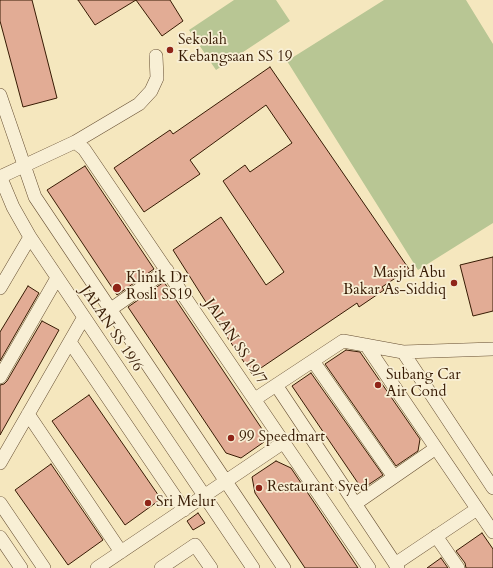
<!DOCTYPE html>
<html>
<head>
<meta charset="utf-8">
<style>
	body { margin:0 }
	canvas { display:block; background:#f5e7be }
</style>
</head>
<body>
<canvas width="493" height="568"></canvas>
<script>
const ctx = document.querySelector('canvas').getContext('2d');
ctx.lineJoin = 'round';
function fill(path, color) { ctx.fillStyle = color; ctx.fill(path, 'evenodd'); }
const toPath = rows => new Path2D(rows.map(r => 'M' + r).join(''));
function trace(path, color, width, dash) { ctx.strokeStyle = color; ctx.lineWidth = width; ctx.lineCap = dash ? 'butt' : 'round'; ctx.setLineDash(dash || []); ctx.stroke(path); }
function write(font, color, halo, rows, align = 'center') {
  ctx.font = font + ' Cardo,serif'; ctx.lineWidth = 3.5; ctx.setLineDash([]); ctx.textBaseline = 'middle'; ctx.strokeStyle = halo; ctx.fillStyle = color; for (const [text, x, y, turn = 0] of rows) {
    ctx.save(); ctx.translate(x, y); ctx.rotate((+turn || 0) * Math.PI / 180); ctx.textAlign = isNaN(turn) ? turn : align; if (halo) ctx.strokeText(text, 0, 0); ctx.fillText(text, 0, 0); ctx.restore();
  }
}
fill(toPath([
	[234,0,276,0,290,21,216,70,189,30],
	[384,0,466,0,493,44,493,223,418,270,287,61]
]), '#b8c694');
const building = toPath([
	[0,0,32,0,57,98,23,107,0,21,0,0],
	[78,0,136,0,95,25,78,0],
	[136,0,170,0,183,21,162,36,136,0],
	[270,67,409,269,382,287,384,290,359,307,357,303,252,374,215,319,216,318,173,250,221,217,266,285,284,272,223,181,245,165,250,172,292,143,266,105,190,160,200,174,144,212,114,168,170,130,173,134,270,67],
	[85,166,154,269,117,295,47,190,85,166],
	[493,257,493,311,473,316,460,265,493,257],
	[164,282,262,429,264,442,241,458,226,453,128,307,164,282],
	[28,286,39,293,0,361,0,332,28,286],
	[42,321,59,330,0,435,0,385,4,384,7,381,42,321],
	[346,350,360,352,420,439,418,451,396,466,325,364,346,350],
	[311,373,383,475,362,489,292,386,311,373],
	[89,395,161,499,125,525,52,421,89,395],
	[276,461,291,468,358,568,305,568,255,493,252,477,276,461],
	[51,464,103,540,68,565,15,490,51,464],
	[198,513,205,523,193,530,187,521,198,513],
	[482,533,493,549,493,568,466,568,465,563,456,551,482,533],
	[441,558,448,568,427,568,441,558]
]);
fill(building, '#e2ac95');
trace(building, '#371b04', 1);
const minor = toPath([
	[0,95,35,197,284,568],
	[75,142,139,104,151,91,157,78,156,56],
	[0,176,13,207,30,237,253,568],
	[0,177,75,142,84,149,369,568],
	[0,288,30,237],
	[111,309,167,270],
	[70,342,184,510],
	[366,345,493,532],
	[403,352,493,488],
	[313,361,394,477],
	[0,377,57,278],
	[276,385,398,568],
	[255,399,343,341,403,352,493,349],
	[28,414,121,552],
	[0,463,84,317],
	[0,503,44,568],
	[355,504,436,448],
	[436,536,458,568],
	[0,537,21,568],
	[395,564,477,509],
	[97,568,284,442],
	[161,568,195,545,211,568]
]);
trace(minor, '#664e32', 14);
trace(minor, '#f8efd5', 13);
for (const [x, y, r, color] of [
	[170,50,4,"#8f2418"],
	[454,283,4,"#8f2418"],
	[117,288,5,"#8f2418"],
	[378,385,4,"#8f2418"],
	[231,438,4,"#8f2418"],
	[259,488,4,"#8f2418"],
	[148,503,4,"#8f2418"]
]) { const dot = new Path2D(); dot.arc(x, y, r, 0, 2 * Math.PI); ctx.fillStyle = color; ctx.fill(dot); trace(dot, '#f8efd5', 1.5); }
write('15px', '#371b04', '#f8efd5', [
	["Sekolah",178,41],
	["Kebangsaan SS 19",178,58],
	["Masjid Abu",446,274,"right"],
	["Bakar As-Siddiq",446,291,"right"],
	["Klinik Dr",126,279],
	["Rosli SS19",126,296],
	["Subang Car",386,376],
	["Air Cond",386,393],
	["99 Speedmart",239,438],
	["Restaurant Syed",267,488],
	["Sri Melur",156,503]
], 'left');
write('15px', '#371b04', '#f8efd5', [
	["JALAN SS 19/6",111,329,56],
	["JALAN SS 19/7",235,342,56]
]);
</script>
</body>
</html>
